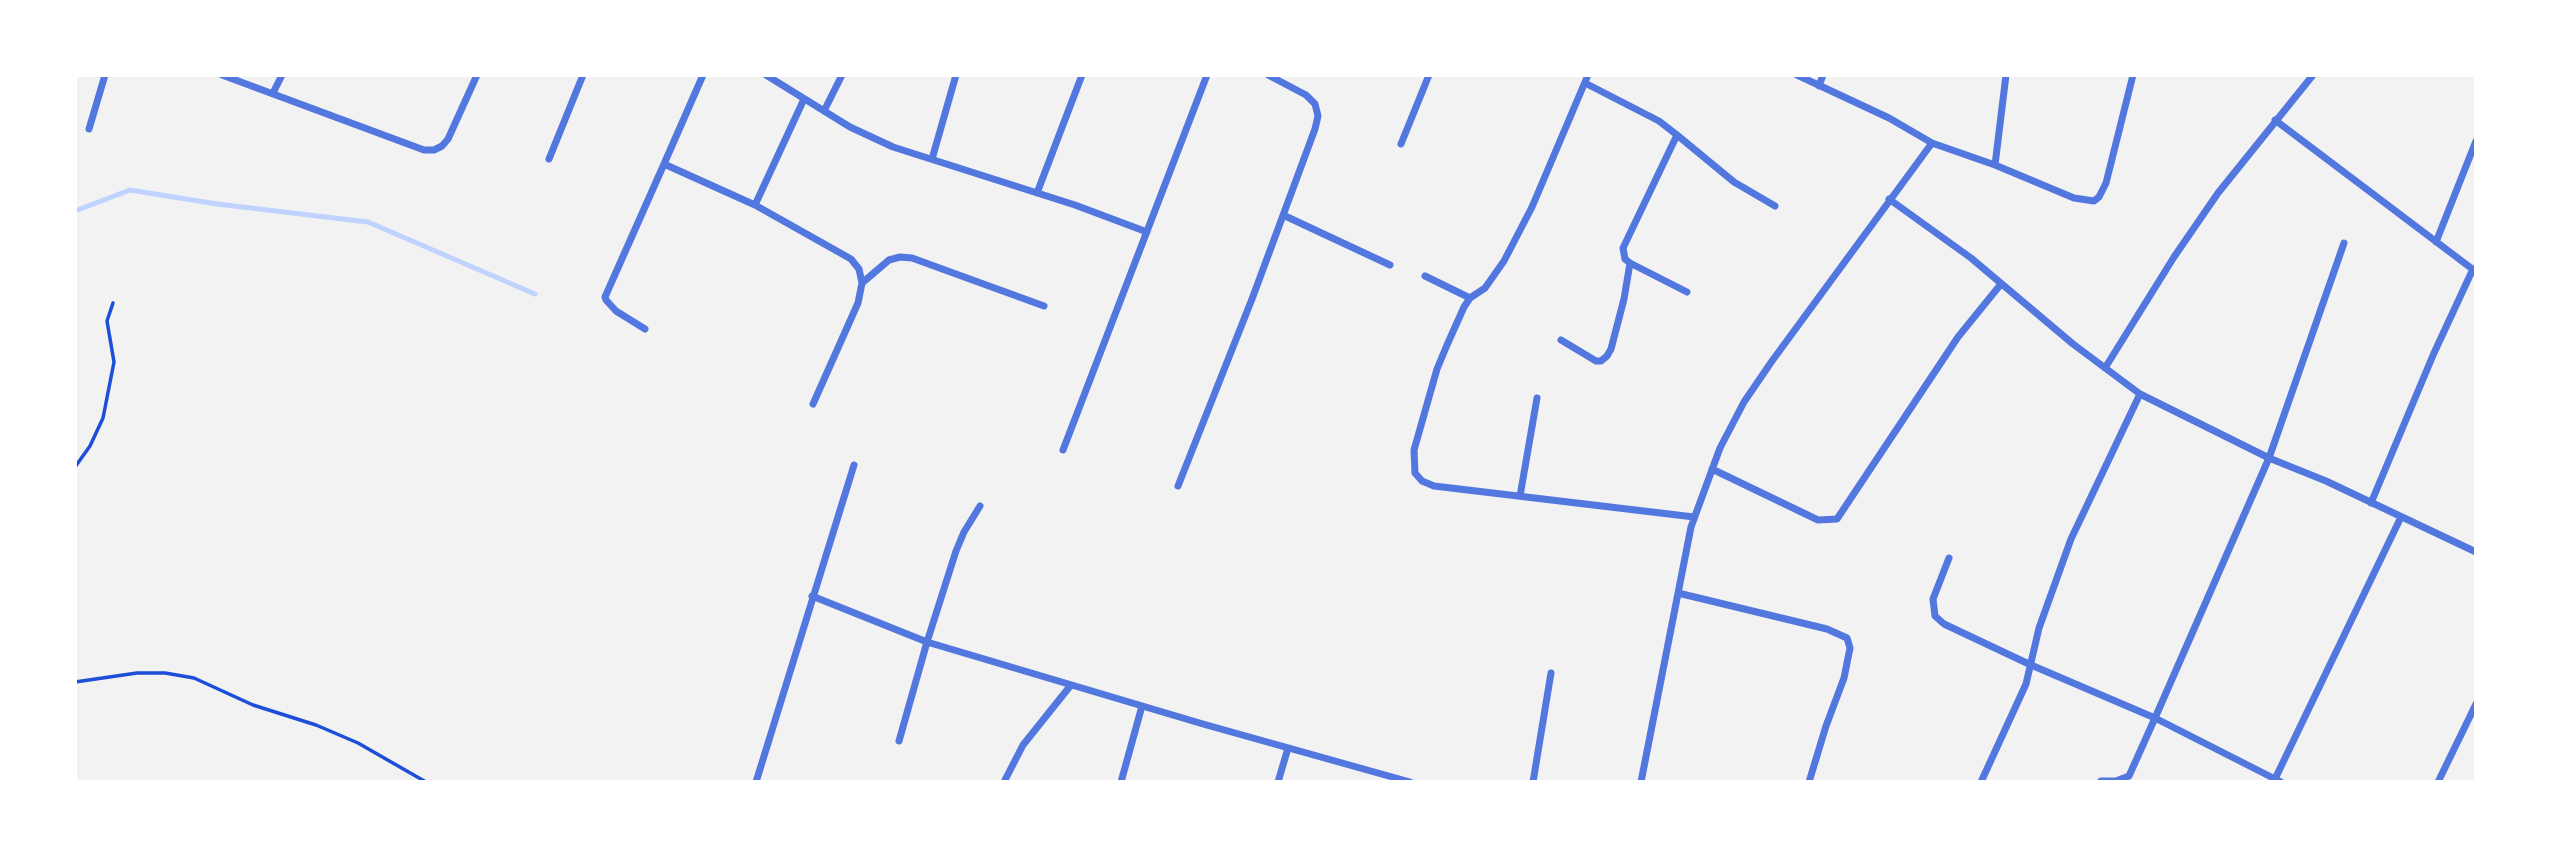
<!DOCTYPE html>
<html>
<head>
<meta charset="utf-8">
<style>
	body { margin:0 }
	#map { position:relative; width:2551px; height:857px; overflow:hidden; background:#f2f2f2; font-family:Ubuntu,sans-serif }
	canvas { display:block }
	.frame { position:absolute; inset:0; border:77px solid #fff; pointer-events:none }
</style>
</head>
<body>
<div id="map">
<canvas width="2551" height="857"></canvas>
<div class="frame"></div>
</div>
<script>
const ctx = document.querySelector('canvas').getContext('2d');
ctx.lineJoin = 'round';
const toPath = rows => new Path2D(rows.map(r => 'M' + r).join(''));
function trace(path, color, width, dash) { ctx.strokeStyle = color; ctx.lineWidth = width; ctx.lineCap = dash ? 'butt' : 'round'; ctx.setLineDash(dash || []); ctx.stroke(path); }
trace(toPath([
	[75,211,130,190,217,204,368,222,535,294]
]), '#bfd3fe', 5);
trace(toPath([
	[75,467,90,446,103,418,114,362,107,321,113,303],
	[75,682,137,673,165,673,194,678,253,705,316,725,358,743,426,782]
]), '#1d4ed8', 3.5);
trace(toPath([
	[222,75,424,150,434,150,442,146,448,139,477,75],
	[703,75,664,164,755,205,851,259,859,269,862,283,858,303,813,404],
	[766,75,850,127,893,147,1075,205,1147,232],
	[1588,75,1532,207,1504,261,1485,288,1470,298,1464,307,1447,345,1437,369,1414,450,1415,473,1422,481,1434,486,1694,517],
	[1585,83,1659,121,1677,135,1623,248,1625,259,1630,263,1687,292],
	[1819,86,1823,75],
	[273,93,282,75],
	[824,111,842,75],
	[2275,120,2475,271],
	[89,129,105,75],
	[1677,135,1734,182,1775,206],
	[1932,143,1995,165,2006,75],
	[1401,144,1429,75],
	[549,159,583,75],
	[932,159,956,75],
	[1995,165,2074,198,2094,201,2099,197,2106,183,2133,75],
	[1037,193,1082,75],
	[1889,199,1971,258,2073,344,2140,394,2269,458,2326,481,2476,552],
	[755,205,804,99],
	[1283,215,1390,265],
	[2436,242,2476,141],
	[1425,276,1470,298],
	[862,283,889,260,900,257,912,258,1044,306],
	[645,329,616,311,606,300,605,297,664,164],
	[1561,340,1596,361,1601,361,1607,356,1611,349,1624,299,1630,263],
	[2105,368,2174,257,2218,193,2313,75],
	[1063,450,1207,75],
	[1712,469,1818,520,1837,519,1958,337,2001,284],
	[1178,486,1252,299,1315,129,1318,116,1315,104,1306,95,1268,75],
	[1520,496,1537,398],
	[2371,503,2434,353,2473,269],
	[1949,558,1933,599,1935,616,1944,624,2031,665,2155,718,2129,776,2116,781,2101,781],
	[1678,593,1827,629,1847,638,1850,648,1844,678,1826,726,1809,782],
	[812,596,927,642,1203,724,1410,782],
	[899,741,927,642,956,551,964,532,980,506],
	[2274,781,2401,517],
	[756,782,854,465],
	[1004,782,1023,745,1071,685],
	[1121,782,1142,706],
	[1278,782,1288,748],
	[1533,782,1551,673],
	[1641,782,1691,527,1720,448,1744,402,1772,361,1932,143,1889,118,1797,75],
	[1981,782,2026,684,2039,628,2071,539,2140,394],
	[2281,782,2155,718,2269,458,2344,243],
	[2438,782,2476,704]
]), '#5277de', 7);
</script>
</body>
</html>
